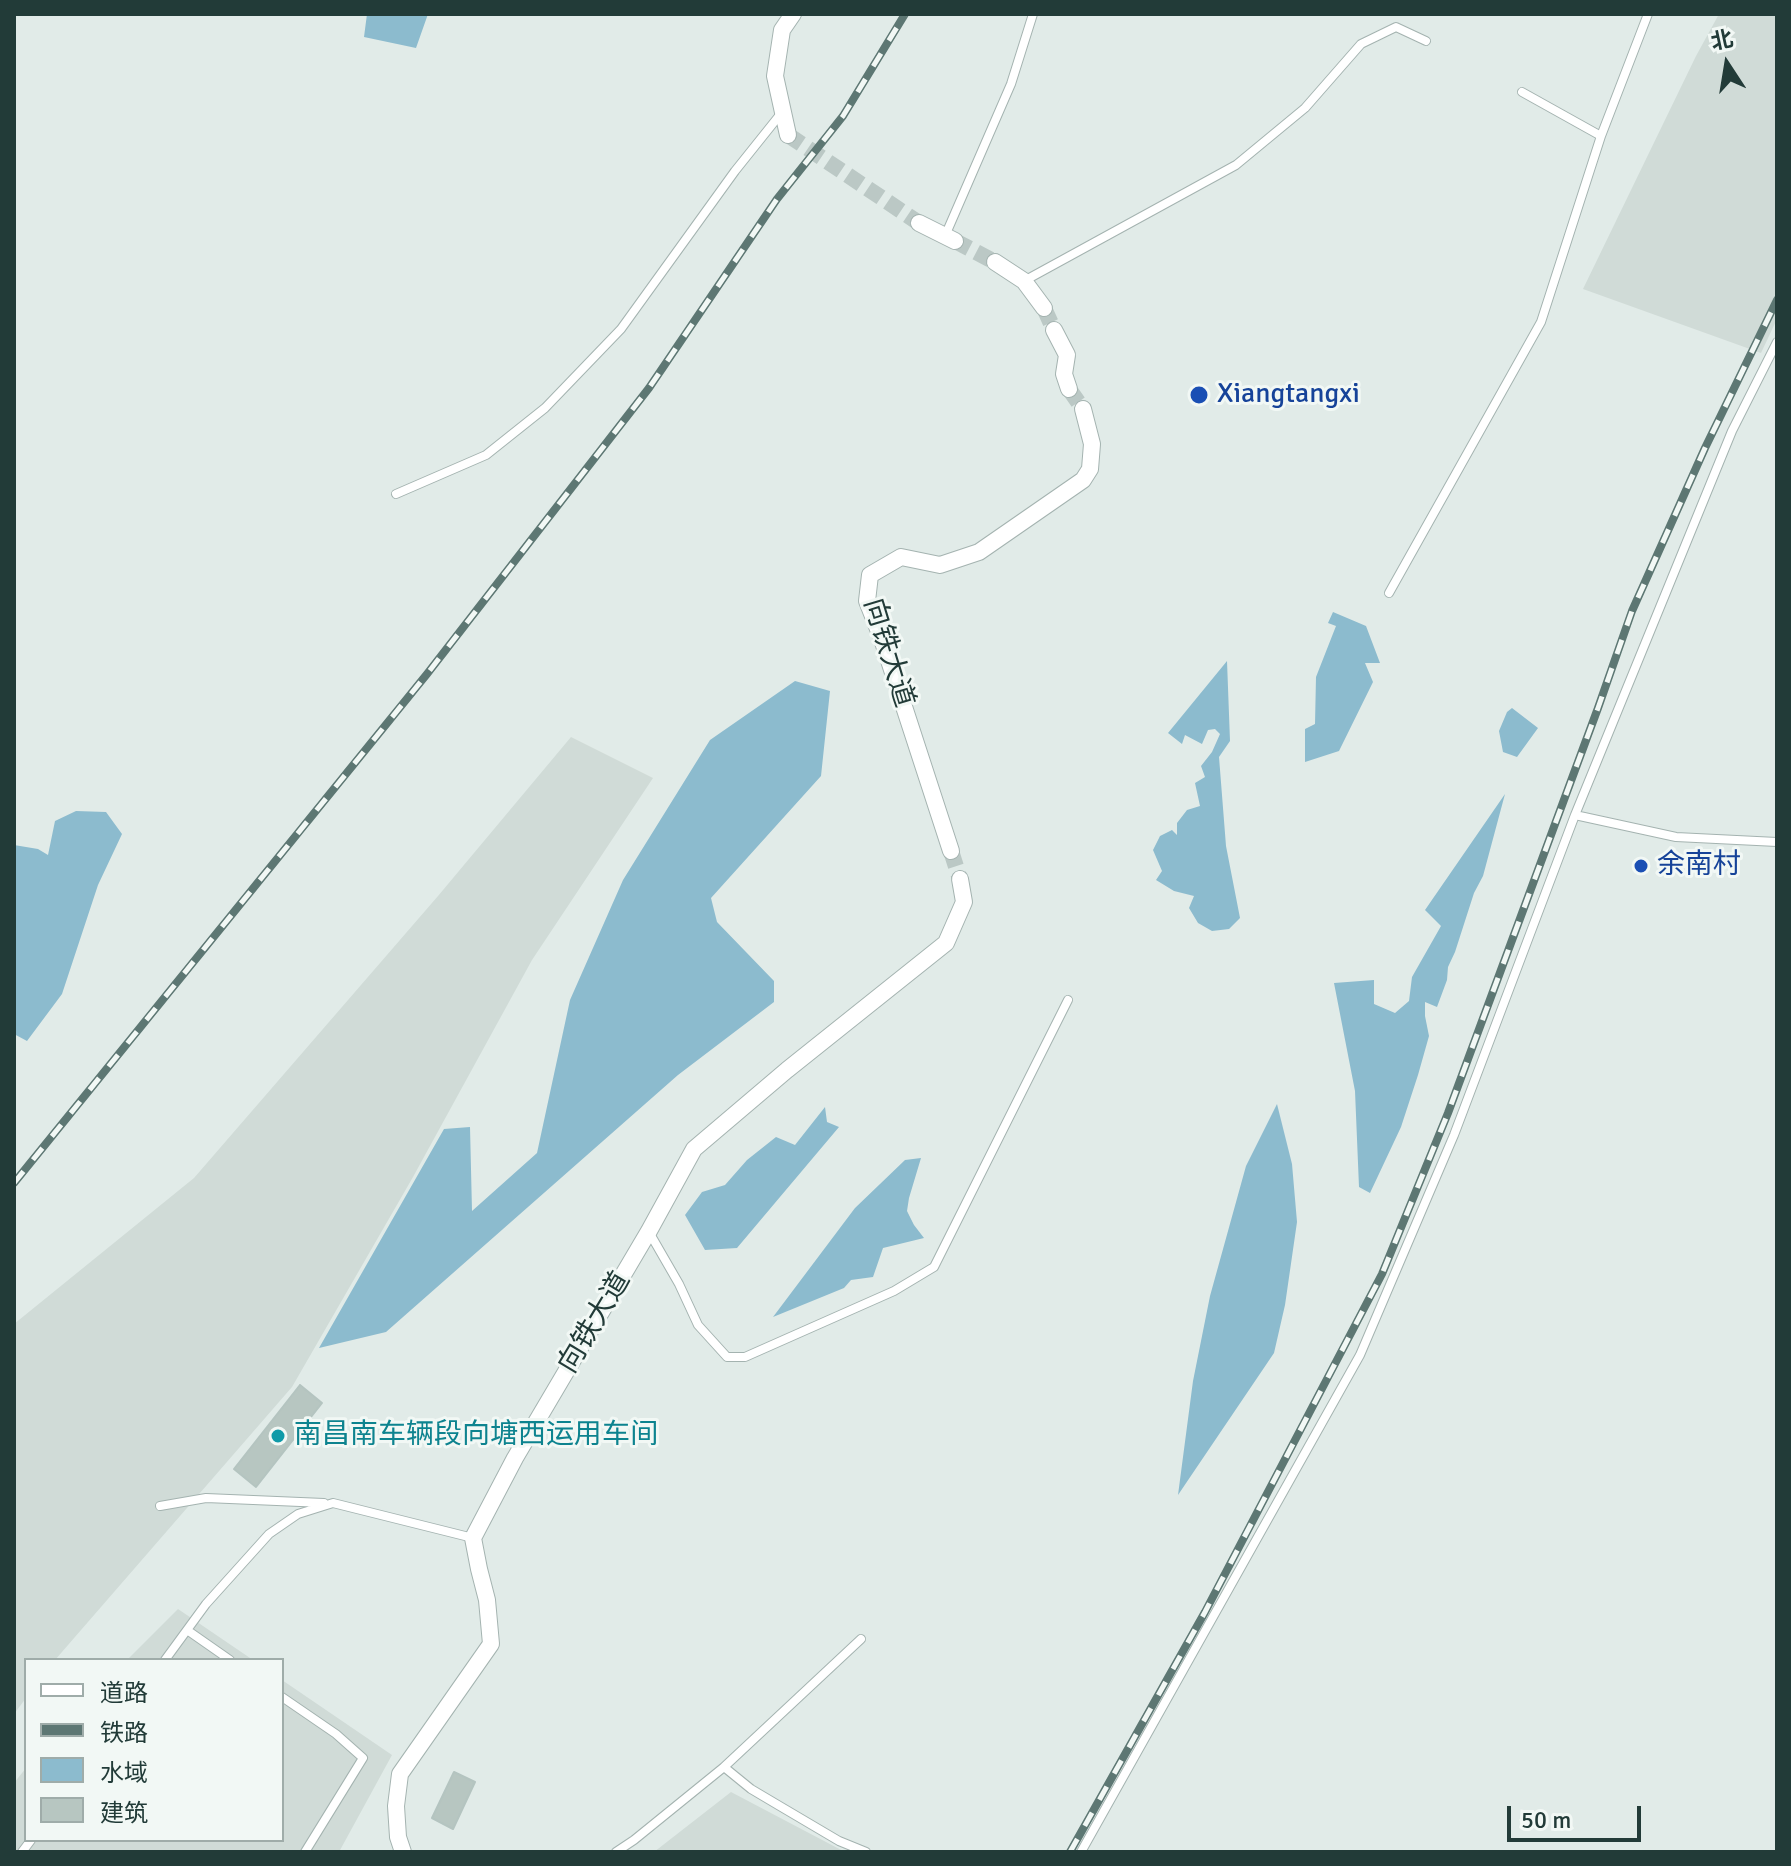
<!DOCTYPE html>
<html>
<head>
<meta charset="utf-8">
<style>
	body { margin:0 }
	#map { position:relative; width:1791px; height:1866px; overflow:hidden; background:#e1ebe8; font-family:Signika,"Noto Sans SC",sans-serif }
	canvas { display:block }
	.frame { position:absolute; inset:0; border:16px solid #223b38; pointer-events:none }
	.legend { position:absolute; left:24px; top:1658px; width:260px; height:184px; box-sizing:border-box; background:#f2f8f5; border:2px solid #9faca9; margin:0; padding:10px 14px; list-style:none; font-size:24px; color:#223b38 }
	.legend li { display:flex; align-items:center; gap:16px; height:40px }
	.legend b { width:40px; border:2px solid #9faca9 }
	.north { position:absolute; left:1687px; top:24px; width:80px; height:80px; -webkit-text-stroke:6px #f2f8f5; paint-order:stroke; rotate:348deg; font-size:22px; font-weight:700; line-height:32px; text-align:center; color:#223b38 }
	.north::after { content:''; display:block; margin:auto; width:28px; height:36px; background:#223b38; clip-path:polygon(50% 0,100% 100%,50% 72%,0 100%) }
	.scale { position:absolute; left:1507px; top:1806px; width:134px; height:36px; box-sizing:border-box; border:4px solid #223b38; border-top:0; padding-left:10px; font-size:24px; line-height:28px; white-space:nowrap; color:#223b38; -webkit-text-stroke:6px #f2f8f5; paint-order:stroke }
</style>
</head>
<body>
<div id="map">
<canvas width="1791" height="1866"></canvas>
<div class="frame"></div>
<ul class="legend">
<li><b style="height:10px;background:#fff"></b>道路</li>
<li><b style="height:10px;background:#5d7773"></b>铁路</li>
<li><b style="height:22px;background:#8cbbce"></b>水域</li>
<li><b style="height:22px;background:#b7c6c1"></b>建筑</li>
</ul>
<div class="north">北</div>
<div class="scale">50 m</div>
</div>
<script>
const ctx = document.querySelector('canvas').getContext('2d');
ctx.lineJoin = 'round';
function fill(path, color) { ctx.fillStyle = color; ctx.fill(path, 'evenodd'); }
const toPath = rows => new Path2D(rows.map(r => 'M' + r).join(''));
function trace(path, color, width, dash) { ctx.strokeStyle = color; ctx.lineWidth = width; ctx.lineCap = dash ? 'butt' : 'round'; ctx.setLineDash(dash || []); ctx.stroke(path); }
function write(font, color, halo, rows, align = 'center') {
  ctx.font = font + ' Signika,"Noto Sans SC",sans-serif'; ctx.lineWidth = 6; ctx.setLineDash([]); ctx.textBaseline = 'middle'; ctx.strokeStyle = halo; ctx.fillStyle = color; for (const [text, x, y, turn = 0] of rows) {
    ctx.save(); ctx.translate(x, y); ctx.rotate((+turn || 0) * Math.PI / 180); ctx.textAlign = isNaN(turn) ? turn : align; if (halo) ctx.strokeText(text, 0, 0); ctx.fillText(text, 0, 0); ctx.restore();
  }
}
fill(toPath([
	[1719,14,1777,14,1777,319,1761,353,1583,289,1696,56],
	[571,737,653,778,532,960,413,1177,292,1387,55,1660,26,1660,26,1698,14,1714,14,1324,194,1178,438,896],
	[178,1609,253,1660,127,1660],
	[282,1680,392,1755,339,1852,14,1852,14,1783,26,1768,26,1840,282,1840],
	[731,1792,845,1852,654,1852]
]), '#d0dbd7');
fill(toPath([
	[367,14,428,14,416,48,364,37],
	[1333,612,1366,626,1380,663,1365,663,1373,682,1339,751,1305,762,1305,729,1315,724,1316,677,1336,626,1328,623],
	[1227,661,1230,741,1219,757,1226,846,1240,918,1229,929,1212,931,1198,923,1189,908,1194,896,1174,891,1156,880,1162,871,1153,850,1160,836,1172,830,1177,835,1177,823,1187,810,1200,806,1195,783,1205,777,1201,766,1212,752,1220,734,1215,729,1208,730,1202,744,1185,735,1182,744,1168,733],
	[795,681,830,691,821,776,711,898,717,922,774,981,774,1002,678,1075,386,1332,319,1348,444,1129,470,1127,472,1211,537,1153,570,1000,623,880,710,740],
	[1512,708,1538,728,1517,757,1503,752,1499,731,1507,712],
	[1505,794,1483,876,1474,893,1455,952,1448,967,1447,980,1437,1007,1425,1002,1425,1016,1429,1036,1418,1075,1401,1127,1370,1193,1359,1187,1355,1091,1334,983,1374,980,1374,1004,1395,1013,1409,1001,1412,977,1441,926,1425,910],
	[76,811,106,812,122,834,98,885,62,994,27,1041,14,1034,14,845,38,849,48,855,55,821],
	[1277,1104,1292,1164,1297,1222,1285,1305,1274,1353,1178,1495,1193,1381,1210,1296,1246,1166],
	[825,1107,827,1122,839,1127,737,1248,705,1250,685,1215,702,1192,725,1185,747,1160,776,1137,795,1145],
	[921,1158,909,1198,907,1211,914,1225,924,1238,883,1248,873,1277,851,1280,844,1288,773,1317,855,1208,905,1160]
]), '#8cbbce');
const building = toPath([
	[300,1385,322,1403,256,1487,234,1469,300,1385],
	[454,1772,475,1782,453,1829,432,1818,454,1772]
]);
fill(building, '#b7c6c1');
trace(building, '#b4c4c0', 2);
trace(toPath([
	[788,135,919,223],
	[955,241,995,262],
	[1044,308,1054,330],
	[1069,389,1083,409],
	[951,851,960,879]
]), '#bbc8c5', 16, [16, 8]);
const service = toPath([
	[1522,92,1601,136],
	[945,236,1011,84,1033,14],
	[1024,281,1236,165,1305,108,1361,44,1396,27,1426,41],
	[396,494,486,455,545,408,621,329,735,171,783,111],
	[1389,593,1541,322,1601,136,1648,14],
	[1575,815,1676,837,1777,842],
	[649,1232,679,1284,698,1325,727,1357,745,1357,894,1291,934,1267,1068,1000],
	[160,1506,206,1498,324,1503],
	[187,1630,230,1660],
	[165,1660,206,1604,269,1534,298,1514,333,1503,473,1538],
	[282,1697,336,1734,363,1758,305,1852],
	[724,1767,861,1639],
	[22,1852,31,1840],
	[616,1852,634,1840,724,1767,751,1789,778,1805,839,1841,866,1852],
	[1081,1852,1360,1355,1454,1135,1575,815,1732,431,1777,342]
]);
const minor = toPath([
	[788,135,775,76,782,30,793,14],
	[919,223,955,241],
	[995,262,1024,281,1044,308],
	[1054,330,1067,355,1064,374,1069,389],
	[951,851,882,639,867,601,870,575,901,557,940,565,979,552,1083,480,1090,469,1092,444,1083,409],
	[403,1852,398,1837,396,1806,400,1774,491,1644,487,1600,479,1569,473,1538,515,1458,649,1231,694,1149,787,1070,946,943,964,902,960,879]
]);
trace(service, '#a4b3b0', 10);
trace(minor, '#a4b3b0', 18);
trace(service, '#fff', 8);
trace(minor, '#fff', 16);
const rail = toPath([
	[14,1183,427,674,649,388,777,199,843,116,905,14],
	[1070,1852,1205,1612,1382,1274,1448,1113,1598,708,1632,611,1705,448,1777,300]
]);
trace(rail, '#5d7773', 8);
trace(rail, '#f2f8f5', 5, [15]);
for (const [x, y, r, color] of [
	[1199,395,10,"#1a4fb4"],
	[1641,866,8,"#1a4fb4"],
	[278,1436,8,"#0f9aa8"]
]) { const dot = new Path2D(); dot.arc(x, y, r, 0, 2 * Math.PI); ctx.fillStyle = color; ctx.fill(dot); trace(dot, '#f2f8f5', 3); }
write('28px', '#164399', '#f2f8f5', [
	["Xiangtangxi",1217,395],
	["余南村",1657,866]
], 'left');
write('28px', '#223b38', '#f2f8f5', [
	["向铁大道",888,653,73],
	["向铁大道",595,1323,-59]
]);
write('28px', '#0d838f', '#f2f8f5', [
	["南昌南车辆段向塘西运用车间",294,1436]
], 'left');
</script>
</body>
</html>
